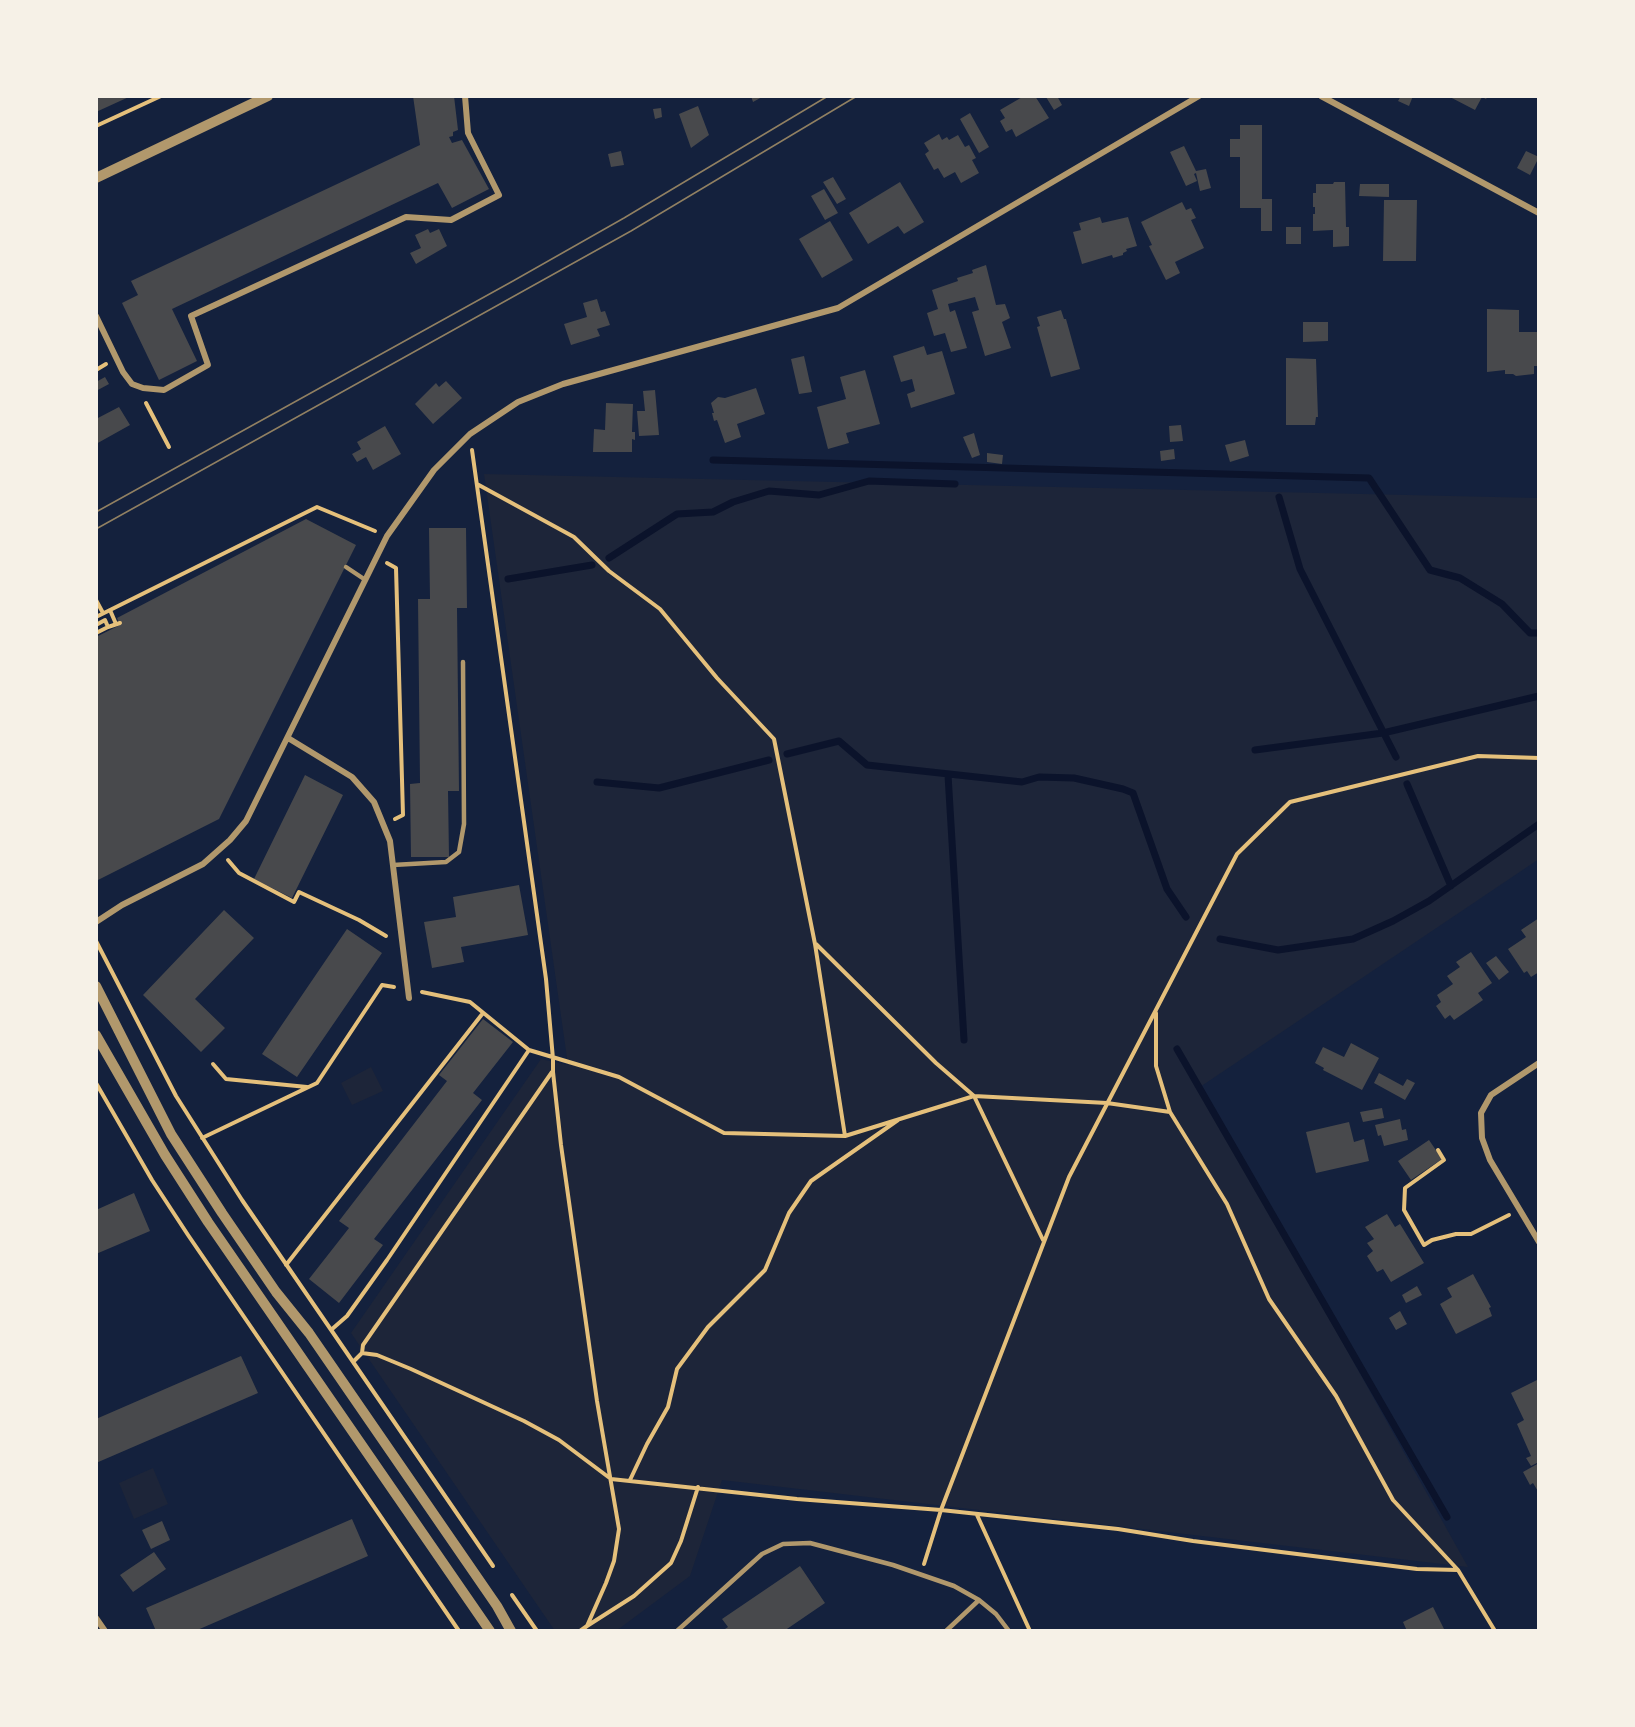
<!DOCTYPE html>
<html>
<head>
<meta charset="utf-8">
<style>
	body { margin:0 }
	#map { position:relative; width:1635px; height:1727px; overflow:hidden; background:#14213d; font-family:"PT Sans Narrow",sans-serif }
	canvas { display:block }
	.frame { position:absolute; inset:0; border:98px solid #f6f1e7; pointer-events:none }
</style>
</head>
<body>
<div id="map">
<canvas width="1635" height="1727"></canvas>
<div class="frame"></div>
</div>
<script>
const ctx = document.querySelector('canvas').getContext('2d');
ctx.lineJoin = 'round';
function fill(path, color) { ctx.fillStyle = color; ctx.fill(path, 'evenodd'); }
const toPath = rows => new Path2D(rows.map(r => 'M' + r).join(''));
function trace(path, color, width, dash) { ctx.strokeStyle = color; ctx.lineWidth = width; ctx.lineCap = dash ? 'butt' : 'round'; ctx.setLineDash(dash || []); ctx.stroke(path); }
fill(toPath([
	[484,474,1539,498,1539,859,1200,1087,1468,1567,722,1480,690,1576,616,1631,555,1631,351,1333,541,1059,568,1065],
	[371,1067,383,1091,352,1105,341,1083],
	[153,1468,168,1504,134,1519,119,1483]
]), '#1d2539');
trace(toPath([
	[713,460,1369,478,1430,570,1460,578,1502,604,1530,633,1539,633],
	[1279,497,1300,569,1396,757],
	[609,558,677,514,713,512,733,502,769,491,819,495,869,481,955,484],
	[508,579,592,565],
	[1255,750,1383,733,1539,696],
	[787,754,839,741,867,765,1022,782,1039,777,1074,778,1123,789,1133,793,1167,889,1186,917],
	[948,775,964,1040],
	[597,782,659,788,769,760],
	[1407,784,1451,886],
	[1220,939,1278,950,1353,939,1393,921,1429,901,1539,824],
	[1177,1049,1447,1517]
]), '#0b132b', 7);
fill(toPath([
	[96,96,131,96,96,112],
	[413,96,454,96,458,130,453,132,453,136,449,137,452,143,462,140,489,189,452,208,438,183,172,309,197,361,159,380,122,303,138,295,131,281,420,145],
	[751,96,764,96,753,102],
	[1024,96,1035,96,1049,118,1016,137,1012,129,1006,132,1000,121,1005,118,1000,110],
	[1048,96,1057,96,1062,105,1054,110,1046,97],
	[1401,96,1413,96,1409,106,1398,101],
	[1448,96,1488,96,1486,99,1482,97,1475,110],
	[698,106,709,135,691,148,679,114],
	[661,108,662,117,655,119,653,109],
	[970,113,989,147,979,153,960,119],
	[1240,125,1262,125,1262,199,1272,199,1272,231,1261,231,1261,208,1240,208,1240,157,1230,157,1230,139,1240,139],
	[939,134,942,140,947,137,949,140,958,135,965,147,969,145,976,158,972,160,979,173,961,183,955,172,944,178,938,168,934,170,925,154,929,151,924,143],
	[1184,146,1196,171,1206,169,1211,188,1200,191,1196,173,1194,174,1197,181,1186,186,1170,152],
	[621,151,624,165,611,167,608,154],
	[1526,151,1539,157,1530,175,1517,168],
	[833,177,846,199,837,204,823,182],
	[900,182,924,222,904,234,898,226,868,244,849,213],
	[1334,182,1345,182,1346,227,1349,227,1349,246,1333,247,1333,230,1313,231,1313,214,1315,214,1315,207,1313,207,1313,193,1316,193,1316,184,1333,184],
	[1360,184,1389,184,1389,197,1359,196],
	[824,189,838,213,825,220,811,196],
	[1384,200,1417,200,1416,261,1383,261],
	[1182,202,1186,210,1191,208,1196,218,1191,220,1204,248,1175,262,1180,273,1166,280,1149,246,1152,245,1141,222],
	[1100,217,1102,223,1128,217,1137,246,1126,249,1127,251,1123,253,1123,255,1113,258,1112,255,1082,264,1073,232,1081,230,1079,223],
	[830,221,853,260,822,278,799,239],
	[1286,227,1301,227,1301,244,1286,244],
	[428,229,430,233,439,229,447,246,416,264,410,253,421,248,415,235],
	[986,265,996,305,1005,304,1010,318,1002,322,1011,348,985,356,972,312,979,310,975,297,948,304,950,312,955,310,967,348,951,352,945,333,934,336,927,313,938,309,932,290,958,281,957,278,973,273,972,270],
	[597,299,601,312,605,311,610,325,597,329,600,336,571,345,564,324,587,317,583,303],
	[1487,309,1519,310,1519,332,1539,332,1539,366,1534,366,1534,374,1516,376,1513,374,1505,374,1505,370,1487,372],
	[1061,310,1064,319,1066,319,1080,369,1051,377,1037,327,1040,326,1037,317],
	[1303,322,1328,322,1328,341,1303,342],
	[924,346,927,355,942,351,955,394,911,408,907,394,915,391,912,379,901,382,893,356],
	[804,356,812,392,799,394,791,359],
	[1286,358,1316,359,1318,417,1316,417,1315,425,1286,425],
	[865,370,880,424,846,433,849,443,828,449,817,407,846,399,840,377],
	[105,377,109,384,96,391,96,382],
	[446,381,462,398,433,424,415,404,436,383,439,387],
	[756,388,765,414,737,424,741,437,725,443,717,420,714,421,712,413,714,413,711,403,718,397,725,398],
	[655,390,659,435,639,436,637,411,645,411,643,391],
	[606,403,633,404,632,432,635,432,635,440,632,439,632,452,593,452,594,429,605,430],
	[119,407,130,425,96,444,96,419],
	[1181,425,1183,441,1170,442,1169,426],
	[385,426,401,454,373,470,366,457,357,462,352,454,361,449,357,442],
	[974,433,980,455,972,458,963,437],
	[1245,440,1249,456,1230,462,1225,445],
	[1174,449,1175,459,1161,461,1160,451],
	[987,453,1003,455,1002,464,987,462],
	[306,519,356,545,219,819,96,881,96,637,120,625,117,618],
	[429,528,466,528,467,608,457,608,459,791,448,791,449,857,411,857,410,784,420,783,418,599,430,599],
	[305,775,343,795,292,898,254,879],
	[519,885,528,935,461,947,464,962,432,968,424,922,456,917,453,897],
	[224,910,254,938,195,999,225,1028,201,1052,143,995],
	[1539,918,1539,972,1531,977,1527,971,1524,973,1508,949,1526,937,1521,930],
	[347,929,382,953,297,1077,262,1054],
	[1471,952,1492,983,1478,993,1483,1000,1454,1020,1450,1015,1445,1019,1436,1006,1441,1002,1437,995,1453,984,1447,976,1460,967,1456,962],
	[1496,956,1509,972,1499,980,1486,963],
	[483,1019,513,1042,473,1093,482,1100,374,1239,383,1245,339,1303,309,1279,349,1228,339,1221,447,1081,439,1075],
	[1351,1043,1379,1058,1362,1090,1323,1070,1324,1068,1315,1063,1323,1047,1344,1057],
	[1379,1073,1403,1086,1407,1079,1415,1083,1405,1100,1374,1083],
	[1382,1108,1384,1118,1363,1122,1360,1112],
	[1400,1119,1402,1130,1406,1129,1408,1140,1384,1146,1381,1135,1378,1136,1375,1125],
	[1349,1122,1354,1142,1364,1139,1369,1161,1316,1173,1306,1132],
	[1429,1140,1442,1159,1411,1180,1398,1161],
	[134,1193,150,1231,96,1254,96,1210],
	[1387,1214,1395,1227,1400,1224,1424,1263,1391,1282,1383,1269,1377,1272,1367,1256,1373,1251,1367,1243,1374,1239,1365,1227],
	[1473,1274,1491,1307,1489,1308,1492,1316,1456,1334,1440,1304,1452,1297,1447,1288],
	[1417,1286,1422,1295,1406,1303,1402,1295],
	[1400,1311,1407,1324,1396,1330,1389,1318],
	[241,1356,258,1393,96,1463,96,1419],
	[1539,1379,1539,1462,1531,1466,1526,1458,1531,1456,1517,1424,1524,1420,1511,1393],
	[1539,1463,1539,1493,1533,1483,1530,1485,1523,1472],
	[352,1519,368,1556,195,1631,156,1631,146,1608],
	[162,1521,170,1540,151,1549,142,1530],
	[154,1552,166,1569,133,1592,120,1575],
	[800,1566,825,1603,784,1631,722,1631,728,1627,722,1619],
	[1433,1607,1445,1631,1407,1631,1403,1622]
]), '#48494c');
trace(toPath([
	[96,126,161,96],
	[96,370,106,364],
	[146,403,169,447],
	[472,450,546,979,553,1059,553,1072,561,1145,597,1401,619,1529,614,1561,606,1583,587,1626,580,1631],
	[477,484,574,537,609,571,660,609,717,678,774,739,815,944,845,1136,974,1096,1107,1103,1170,1112,1227,1204,1269,1299,1336,1396,1393,1500,1458,1570],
	[387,563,396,568,403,815,395,819],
	[96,600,103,613],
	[110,610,116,624],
	[96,617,317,507,375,531],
	[96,625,105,620,108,627,120,623],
	[96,633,108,627],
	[228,860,239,873,294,902,299,892,359,920,386,936],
	[96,941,176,1096,242,1200,493,1566],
	[816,944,936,1063,974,1096,1043,1240],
	[422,992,470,1002,529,1050,619,1077,724,1133,845,1136],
	[1156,1013,1156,1066,1170,1112],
	[213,1064,226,1079,307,1087],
	[96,1083,152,1180,188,1235,459,1631],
	[202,1138,317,1083,382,985,394,987],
	[1438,1150,1444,1160,1405,1188,1404,1210,1424,1245,1432,1240,1456,1234,1471,1234,1509,1215],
	[286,1265,483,1013],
	[331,1330,347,1316,387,1260,529,1050],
	[362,1353,377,1355,411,1369,524,1421,559,1440,611,1479,797,1499,941,1510,1118,1529,1193,1541,1417,1569,1458,1570,1495,1631],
	[353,1362,362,1353,363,1345,552,1072],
	[630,1480,647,1444,668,1407,677,1369,708,1327,765,1270,789,1213,811,1181,898,1120],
	[977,1515,1030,1631],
	[924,1564,941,1510,1069,1177,1237,854,1290,802,1478,756,1539,758],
	[512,1595,537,1631],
	[587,1626,634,1596,671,1563,681,1541,698,1487]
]), '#e5c07b', 4);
trace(toPath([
	[346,567,364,579],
	[393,865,446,862,459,852,464,824,463,662],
	[677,1631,762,1554,783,1544,810,1543,893,1565,954,1586,979,1600,996,1614,1009,1631],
	[946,1631,979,1600]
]), '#b1986c', 4.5);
trace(toPath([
	[1321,96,1539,213],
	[96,316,123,372,132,384,143,388,164,390,208,365,191,316,406,217,451,220,499,195,468,133,465,96],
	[288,738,352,777,374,802,390,841,409,998],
	[96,922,122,905,203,864,230,840,246,821,387,536,434,470,470,434,518,402,563,384,838,308,1199,96],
	[1539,1063,1491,1095,1481,1113,1482,1138,1490,1160,1539,1242],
	[96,1618,105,1631]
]), '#b1986c', 6);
trace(toPath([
	[96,178,268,96],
	[96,986,171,1134,222,1213,276,1292,309,1333,497,1606,511,1631],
	[96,1035,165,1155,208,1222,490,1631]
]), '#b1986c', 10);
trace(toPath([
	[96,512,513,281,624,218,828,96],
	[96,529,631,231,857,96]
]), '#918062', 1.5);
</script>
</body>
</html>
